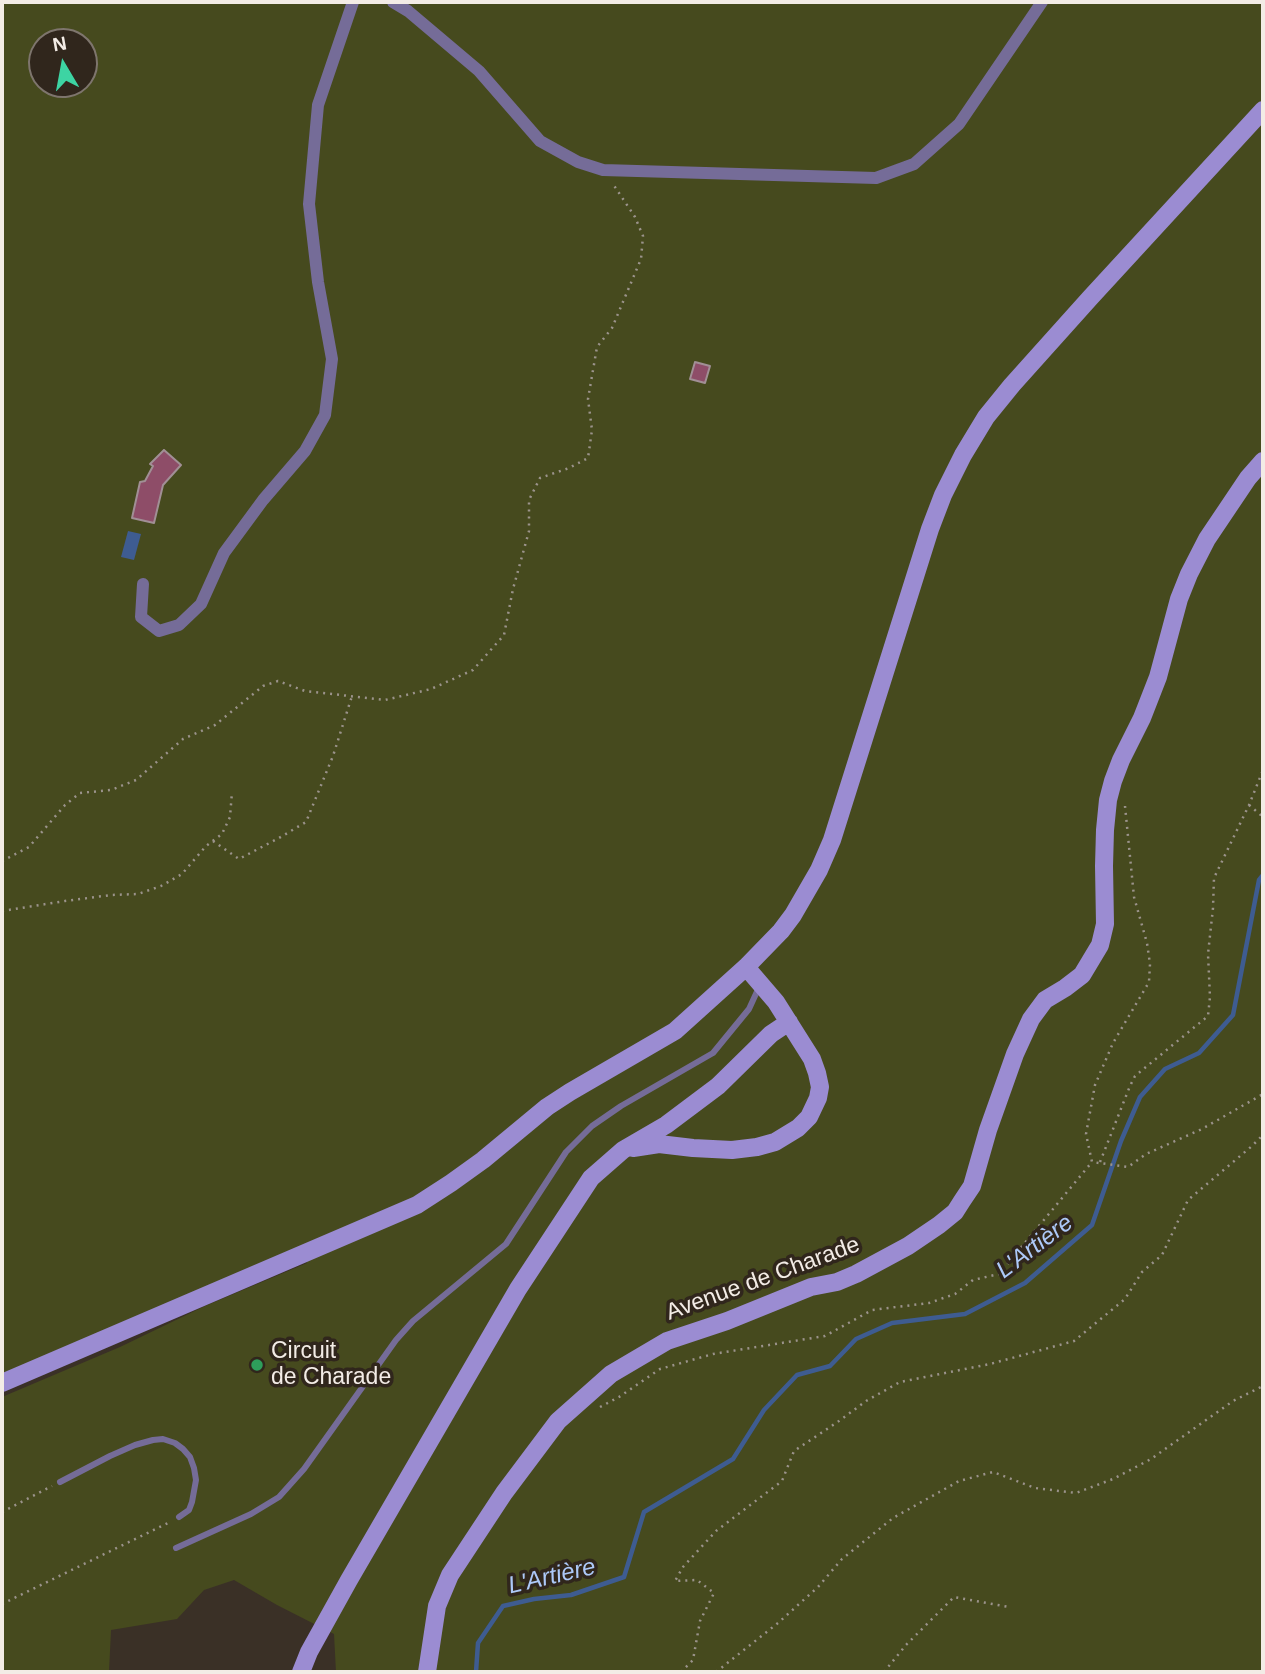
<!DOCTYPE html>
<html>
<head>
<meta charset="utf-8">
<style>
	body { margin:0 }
	#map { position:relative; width:1265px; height:1674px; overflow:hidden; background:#3a3026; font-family:Helvetica,sans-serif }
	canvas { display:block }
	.frame { position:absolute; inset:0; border:4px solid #f3ece6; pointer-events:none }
	.north { position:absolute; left:28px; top:28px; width:70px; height:70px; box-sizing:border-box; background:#30261c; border:2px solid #7e756d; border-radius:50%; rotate:350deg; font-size:19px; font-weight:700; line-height:28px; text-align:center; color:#f3ece6 }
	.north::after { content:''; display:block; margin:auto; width:24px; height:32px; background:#3dd4a3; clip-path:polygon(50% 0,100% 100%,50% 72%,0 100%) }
</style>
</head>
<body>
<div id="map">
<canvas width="1265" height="1674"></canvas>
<div class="frame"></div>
<div class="north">N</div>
</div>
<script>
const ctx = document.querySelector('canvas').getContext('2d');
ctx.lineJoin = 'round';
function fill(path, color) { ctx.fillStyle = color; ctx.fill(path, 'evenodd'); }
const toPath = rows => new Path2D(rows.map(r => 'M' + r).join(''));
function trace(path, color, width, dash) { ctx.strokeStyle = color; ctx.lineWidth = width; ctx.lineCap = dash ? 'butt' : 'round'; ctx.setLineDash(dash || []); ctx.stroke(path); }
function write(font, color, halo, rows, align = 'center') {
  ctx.font = font + ' Helvetica,sans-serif'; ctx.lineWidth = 7; ctx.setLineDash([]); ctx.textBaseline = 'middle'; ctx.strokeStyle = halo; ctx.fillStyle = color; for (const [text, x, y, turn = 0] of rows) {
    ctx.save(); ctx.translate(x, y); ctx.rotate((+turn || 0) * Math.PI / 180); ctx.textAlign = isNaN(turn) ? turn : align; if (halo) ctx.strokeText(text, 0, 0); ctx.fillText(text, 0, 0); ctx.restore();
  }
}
fill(toPath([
	[2,2,1263,2,1263,1672,336,1672,334,1634,277,1605,234,1580,204,1590,177,1619,111,1630,109,1672,2,1672,2,1397,120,1347,205,1306,307,1263,305,1260,425,1199,2,1383],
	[42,42,84,42,84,84,42,84]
]), '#464a1e');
fill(toPath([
	[128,531,141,534,134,560,121,557]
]), '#3e5c91');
trace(toPath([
	[476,1672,478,1643,503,1606,534,1599,571,1595,624,1577,644,1512,733,1459,764,1410,797,1375,830,1366,856,1339,892,1323,965,1314,1025,1283,1092,1225,1121,1141,1140,1097,1165,1069,1199,1053,1233,1015,1259,880,1263,875]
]), '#3e5c91', 4.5);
const building = toPath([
	[695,362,710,366,705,383,690,379,695,362],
	[164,450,181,465,163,485,154,523,132,518,140,482,145,481,153,466,150,464,164,450]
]);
fill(building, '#8e4d68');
trace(building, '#a18f95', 2);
trace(toPath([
	[1249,805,1263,817],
	[1125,806,1134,897,1147,943,1150,964,1149,982,1113,1043,1095,1085,1086,1134,1092,1162,1128,1167,1146,1154,1202,1129,1263,1094],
	[213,841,239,859,279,838,306,822,333,756,352,696],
	[2,861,29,847,65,805,80,793,111,790,136,780,183,739,215,725,263,686,278,681,305,691,385,700,431,689,473,670,504,635,513,589,529,531,529,500,540,478,569,468,588,458,592,430,588,399,597,347,612,328,641,259,643,236,635,217,613,184],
	[2,911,65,901,111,895,138,894,161,886,182,874,206,846,222,834,230,817,232,792],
	[1100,1162,1130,1086,1135,1076,1208,1016,1210,997,1208,954,1213,908,1214,878,1249,805,1263,770],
	[600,1407,619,1397,660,1369,713,1354,825,1336,872,1310,929,1303,955,1294,973,1280,999,1274,1092,1162],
	[2,1512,52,1486],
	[2,1604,170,1522],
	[681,1672,693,1660,700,1621,714,1593,697,1580,675,1581,683,1567,716,1531,782,1481,794,1451,839,1421,866,1401,900,1382,990,1364,1074,1341,1125,1299,1142,1272,1162,1255,1188,1200,1252,1146,1263,1135],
	[716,1672,778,1623,818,1587,842,1559,893,1518,959,1481,993,1472,1035,1488,1076,1493,1113,1479,1151,1459,1233,1401,1263,1386],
	[884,1672,906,1645,954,1597,1009,1607]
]), '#9b938b', 2.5, [2, 5]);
trace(toPath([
	[60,1482,110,1456,135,1445,153,1440,163,1439,175,1443,183,1449,190,1457,194,1468,196,1480,192,1502,189,1510,179,1517],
	[176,1548,251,1514,279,1497,304,1469,396,1340,413,1321,506,1244,566,1152,592,1126,621,1106,713,1053,749,1009,760,985]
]), '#756c98', 6);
trace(toPath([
	[393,2,408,11,479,71,540,141,578,162,603,170,876,178,914,164,959,124,1042,2],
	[143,584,141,617,159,631,179,625,201,604,224,553,263,500,305,451,325,415,332,359,318,282,309,204,318,105,353,2]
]), '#756c98', 12);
trace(toPath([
	[633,1148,659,1144,693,1148,732,1150,757,1147,775,1142,798,1128,809,1117,818,1098,820,1087,817,1073,812,1059,776,1002,746,967],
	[2,1383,417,1205,451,1183,483,1160,547,1107,570,1092,675,1031,746,967,781,931,793,915,819,870,832,840,930,529,943,495,963,455,986,417,1012,385,1090,298,1263,110],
	[301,1672,309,1652,349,1580,518,1289,591,1178,623,1150,666,1125,718,1086,771,1034,789,1022],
	[427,1672,437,1606,450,1575,504,1493,558,1421,611,1374,667,1341,727,1321,811,1287,837,1282,856,1274,908,1246,939,1225,955,1212,962,1201,972,1186,988,1130,1015,1054,1031,1019,1045,1000,1065,988,1082,975,1100,945,1105,924,1104,866,1105,830,1108,800,1113,781,1121,760,1142,718,1158,677,1179,599,1189,574,1207,539,1248,478,1263,461]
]), '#9b8cd2', 18);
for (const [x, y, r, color] of [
	[257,1365,7,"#2e9e5b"]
]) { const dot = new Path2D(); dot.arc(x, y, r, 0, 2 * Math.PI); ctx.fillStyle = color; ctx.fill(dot); trace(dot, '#30261c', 2.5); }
write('23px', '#f3ece6', '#30261c', [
	["Avenue de Charade",763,1279,-20]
]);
write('23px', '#f3ece6', '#30261c', [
	["Circuit",271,1352],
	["de Charade",271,1378]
], 'left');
write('italic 24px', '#adc9f8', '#30261c', [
	["L'Artière",1035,1247,-37],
	["L'Artière",552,1577,-13]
]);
</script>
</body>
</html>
